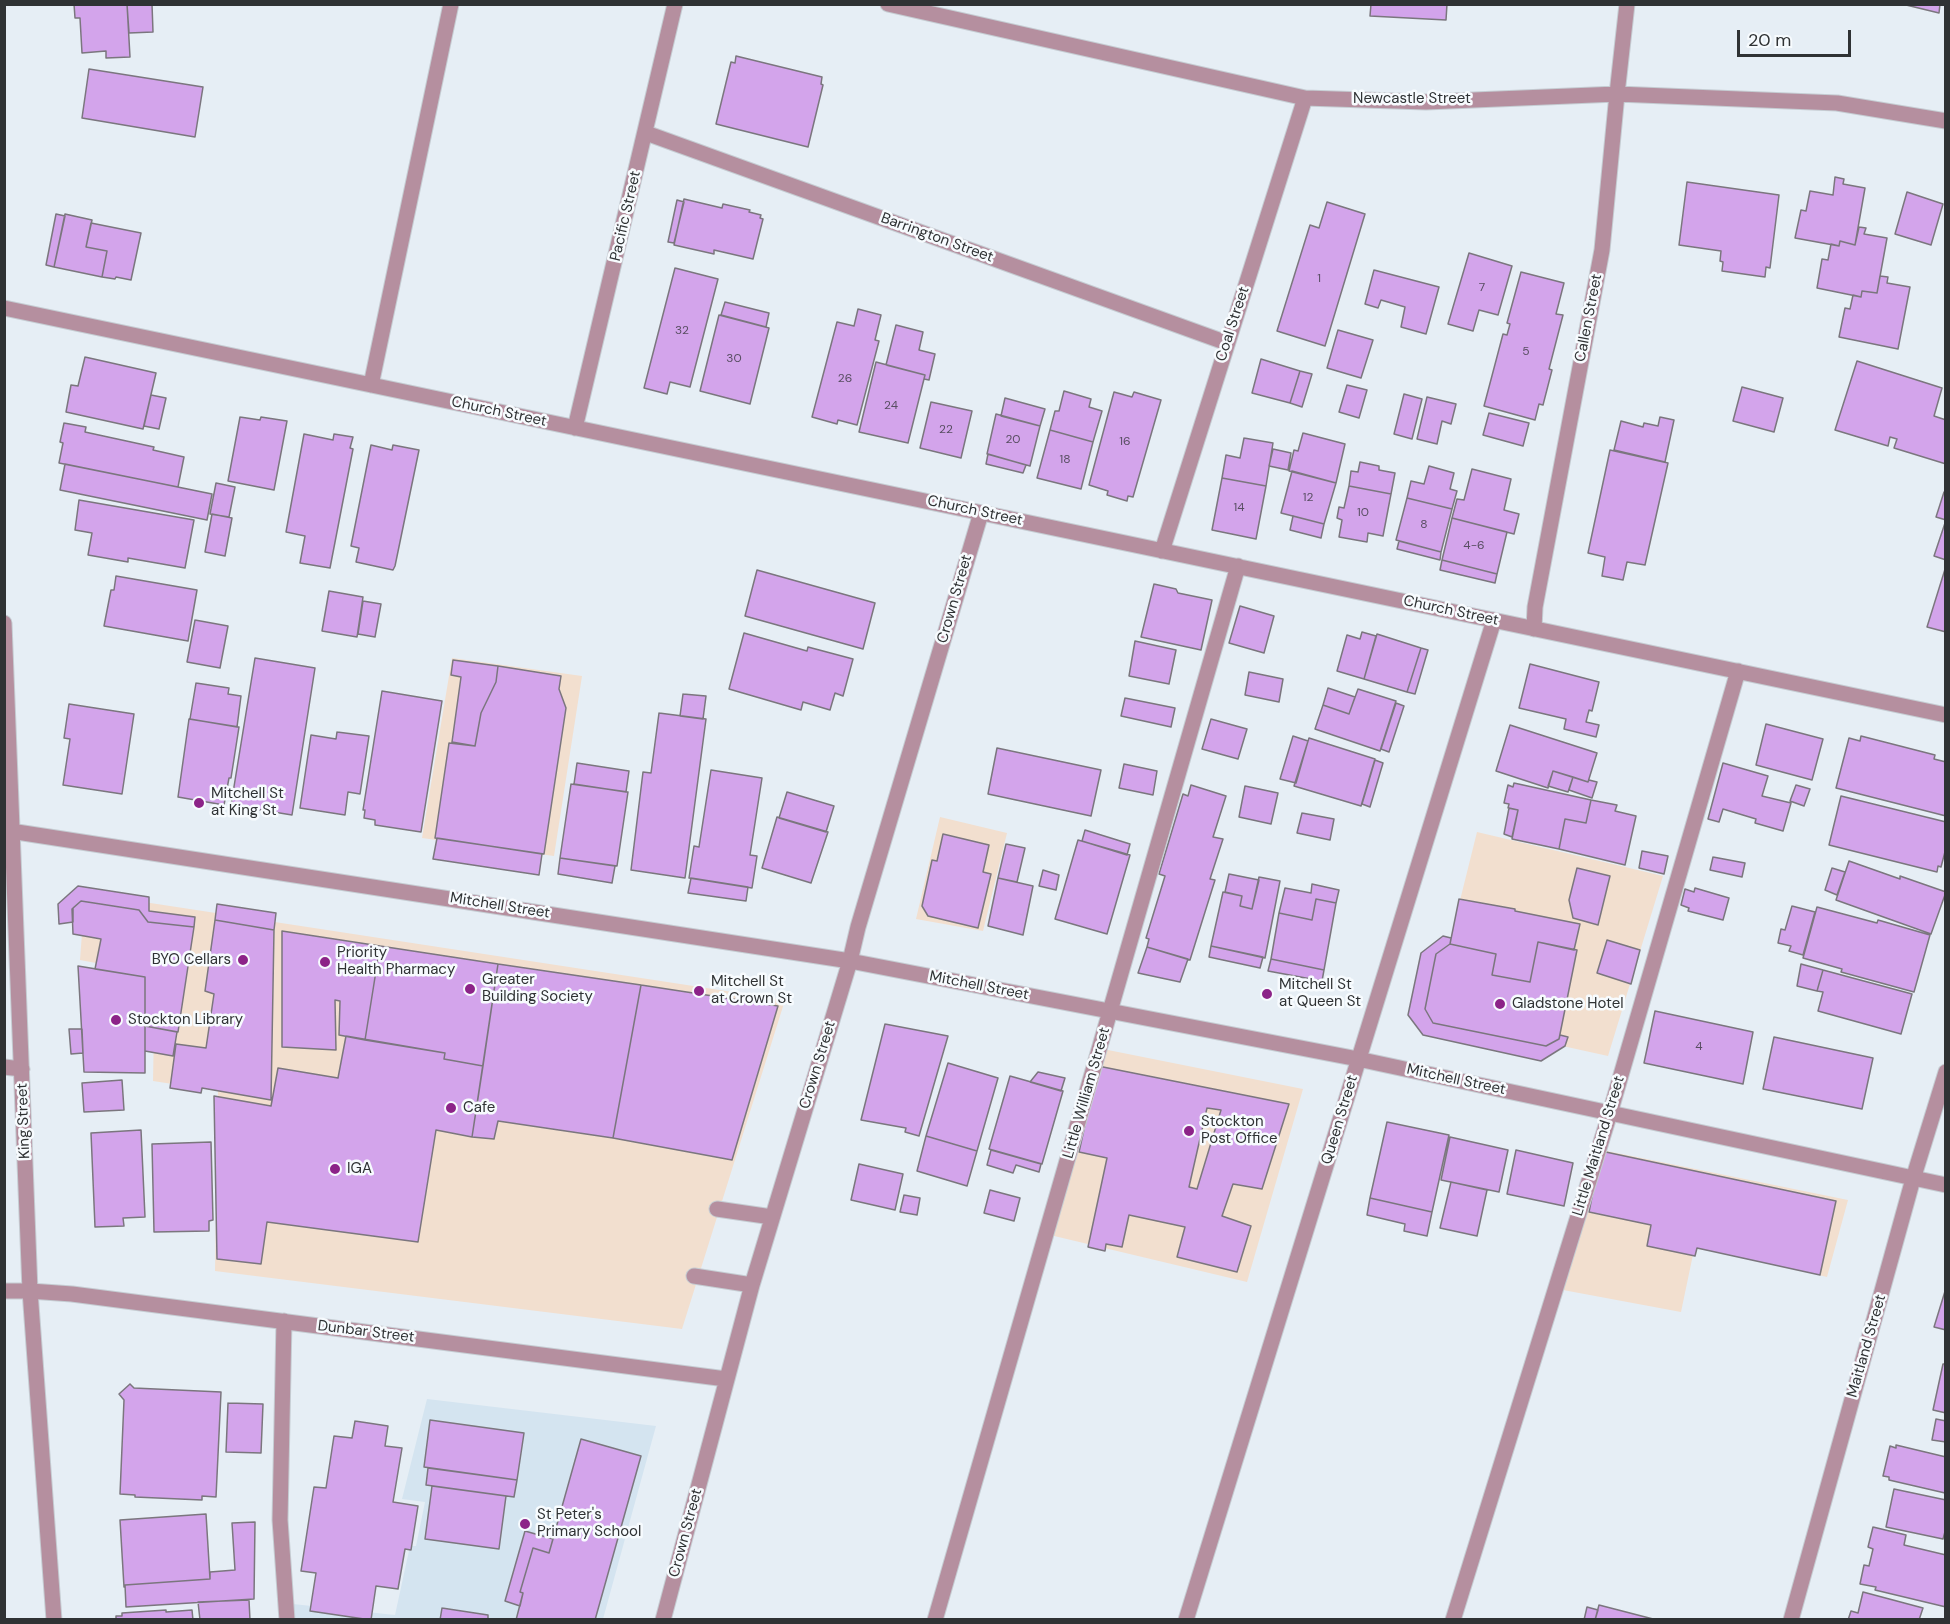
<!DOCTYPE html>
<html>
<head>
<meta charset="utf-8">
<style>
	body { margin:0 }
	#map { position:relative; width:1950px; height:1624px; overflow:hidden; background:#e6eef5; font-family:"DM Sans",sans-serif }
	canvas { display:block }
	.frame { position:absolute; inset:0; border:6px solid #2f3234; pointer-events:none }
	.scale { position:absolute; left:1737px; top:30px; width:114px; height:27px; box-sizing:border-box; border:3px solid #2f3234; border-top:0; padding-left:8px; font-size:18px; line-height:21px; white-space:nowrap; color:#2f3234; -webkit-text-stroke:4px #f7fbfe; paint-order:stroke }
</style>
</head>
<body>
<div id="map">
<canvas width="1950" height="1624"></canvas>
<div class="frame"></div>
<div class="scale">20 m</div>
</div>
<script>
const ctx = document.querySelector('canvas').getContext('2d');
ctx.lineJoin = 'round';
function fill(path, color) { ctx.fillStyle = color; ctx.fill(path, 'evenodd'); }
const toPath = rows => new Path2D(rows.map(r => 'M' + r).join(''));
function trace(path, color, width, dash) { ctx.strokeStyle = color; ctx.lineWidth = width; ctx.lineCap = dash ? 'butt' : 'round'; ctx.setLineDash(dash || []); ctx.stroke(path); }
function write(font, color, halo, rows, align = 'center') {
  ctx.font = font + ' "DM Sans",sans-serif'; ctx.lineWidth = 5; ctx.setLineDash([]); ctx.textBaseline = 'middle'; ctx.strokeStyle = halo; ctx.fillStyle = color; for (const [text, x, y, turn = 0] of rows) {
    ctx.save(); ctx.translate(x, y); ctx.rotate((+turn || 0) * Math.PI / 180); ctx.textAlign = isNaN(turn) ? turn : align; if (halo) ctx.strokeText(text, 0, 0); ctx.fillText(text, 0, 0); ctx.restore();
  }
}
fill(toPath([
	[452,658,582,676,554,856,422,838],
	[940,817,1007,833,983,931,916,919],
	[1477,832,1663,876,1608,1056,1431,1017],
	[85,893,785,1000,682,1329,215,1271,218,1091,153,1081,155,974,80,960],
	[1103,1049,1303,1089,1247,1282,1050,1235],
	[1602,1150,1848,1200,1827,1277,1695,1245,1681,1312,1563,1290]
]), '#f2dfcf');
fill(toPath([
	[427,1399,656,1426,603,1619,295,1619,293,1604,395,1615,410,1546,416,1546,425,1502,402,1499]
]), '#d4e4f0');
const building = toPath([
	[74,4,127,4,130,57,106,58,106,51,82,53,80,18,75,18,74,4],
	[127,4,152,4,153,32,129,33,127,4],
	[1371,4,1447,4,1446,20,1370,16,1371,4],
	[1902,4,1940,4,1939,13,1902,4],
	[736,56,822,77,821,84,823,85,808,147,716,124,731,62,735,63,736,56],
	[89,69,203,87,195,137,82,118,89,69],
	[1835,177,1844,179,1843,184,1865,188,1855,245,1840,241,1839,246,1795,238,1801,210,1806,211,1810,191,1833,195,1835,177],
	[1687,182,1779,195,1770,268,1766,267,1765,277,1722,271,1723,262,1720,261,1721,251,1679,245,1687,182],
	[1907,192,1943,204,1931,245,1895,234,1907,192],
	[684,199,722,208,723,204,750,210,749,212,761,215,760,218,763,219,753,259,714,250,714,254,674,245,684,199],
	[677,200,684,202,674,243,668,242,677,200],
	[1327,202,1365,214,1325,346,1277,331,1310,225,1319,228,1327,202],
	[56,214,65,216,54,267,46,265,56,214],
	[65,214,92,220,86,247,107,251,102,277,54,267,65,214],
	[91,223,141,233,131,280,116,277,115,279,102,277,107,251,86,247,91,223],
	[1859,227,1866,228,1864,234,1887,238,1877,293,1862,291,1861,297,1817,288,1822,259,1828,260,1831,244,1839,246,1840,241,1855,245,1859,227],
	[1469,253,1512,266,1498,315,1479,310,1473,331,1448,324,1469,253],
	[675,268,718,279,690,387,670,382,667,394,644,388,675,268],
	[1374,270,1439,287,1426,334,1401,327,1405,307,1381,300,1378,308,1365,304,1374,270],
	[1521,272,1564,283,1556,314,1563,315,1549,369,1552,370,1543,405,1539,404,1535,420,1484,406,1503,334,1507,335,1510,324,1507,323,1521,272],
	[1880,276,1888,277,1887,283,1910,287,1898,349,1839,337,1845,308,1850,309,1853,295,1861,297,1862,291,1877,293,1880,276],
	[725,302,769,313,766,327,721,315,725,302],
	[858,309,881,315,875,340,879,341,857,425,838,420,837,424,812,417,837,322,854,326,858,309],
	[719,315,769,328,750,404,700,391,719,315],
	[896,325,923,332,919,350,935,354,929,380,924,379,925,375,886,365,896,325],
	[1338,330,1373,340,1361,378,1327,368,1338,330],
	[85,357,156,373,143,429,66,412,71,385,78,386,85,357],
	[1261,359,1300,371,1290,403,1252,393,1261,359],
	[1857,361,1942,388,1934,416,1946,420,1946,464,1894,448,1897,439,1890,437,1888,446,1835,430,1857,361],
	[876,362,925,375,908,443,859,432,876,362],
	[1300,371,1312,374,1302,407,1290,403,1300,371],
	[1347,385,1367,390,1359,418,1339,412,1347,385],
	[1742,387,1783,398,1774,432,1733,421,1742,387],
	[1064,391,1091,399,1089,407,1102,411,1093,442,1050,430,1055,411,1059,411,1064,391],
	[1114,392,1132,397,1134,392,1161,400,1133,497,1128,496,1127,501,1107,495,1108,491,1089,485,1114,392],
	[1404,394,1422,399,1412,439,1394,434,1404,394],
	[151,395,166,398,159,429,144,426,151,395],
	[1427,397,1456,404,1451,424,1442,421,1437,444,1417,439,1427,397],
	[1005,398,1045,409,1040,426,1001,416,1005,398],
	[931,402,972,411,961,458,920,448,931,402],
	[1489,413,1529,423,1523,446,1483,435,1489,413],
	[996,414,1040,426,1030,466,987,454,996,414],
	[240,417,260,420,261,417,287,421,274,490,228,481,240,417],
	[1660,417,1674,420,1665,462,1614,450,1621,421,1643,427,1644,423,1658,426,1660,417],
	[64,423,86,427,85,432,154,447,153,450,184,457,178,487,59,463,63,443,60,442,64,423],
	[1050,430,1093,442,1081,489,1037,478,1050,430],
	[1303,433,1345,444,1336,483,1289,471,1294,450,1298,451,1303,433],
	[304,434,333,440,334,434,353,437,350,448,353,449,330,568,300,563,305,536,286,532,304,434],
	[1244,438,1273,443,1266,486,1222,478,1226,455,1240,458,1244,438],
	[371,445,392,450,393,445,419,450,395,566,393,570,356,562,359,548,351,546,371,445],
	[1273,449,1291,453,1288,470,1269,466,1273,449],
	[1610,450,1668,463,1645,565,1627,562,1623,580,1602,576,1605,557,1588,553,1610,450],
	[988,454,1026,465,1023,473,986,464,988,454],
	[1360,462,1379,466,1379,470,1395,473,1391,494,1349,486,1351,471,1358,472,1360,462],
	[65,464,212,494,207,520,60,490,65,464],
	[1429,466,1454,473,1450,489,1457,491,1452,509,1407,498,1411,481,1424,484,1429,466],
	[1472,469,1511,479,1504,510,1519,514,1514,534,1452,518,1457,499,1464,500,1472,469],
	[1292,471,1336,483,1324,524,1281,513,1292,471],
	[1222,478,1266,486,1256,539,1212,530,1222,478],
	[216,483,235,487,229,517,210,514,216,483],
	[1349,486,1391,494,1383,536,1368,533,1367,542,1339,537,1342,520,1337,518,1339,507,1344,508,1349,486],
	[1944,492,1946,492,1946,520,1936,517,1944,492],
	[1407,498,1452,509,1441,552,1396,540,1407,498],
	[79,500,194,520,185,568,128,558,128,562,88,555,92,533,75,530,79,500],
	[212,514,232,518,225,556,205,552,212,514],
	[1293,516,1324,524,1321,538,1290,530,1293,516],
	[1452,518,1507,532,1497,574,1442,560,1452,518],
	[1946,520,1946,560,1934,556,1946,520],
	[1399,541,1441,552,1440,560,1397,549,1399,541],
	[1442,560,1497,574,1495,583,1440,570,1442,560],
	[1946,566,1946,632,1927,627,1946,566],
	[757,570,875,603,863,649,745,616,757,570],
	[116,576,197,590,188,641,104,626,111,590,114,590,116,576],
	[1154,584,1176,589,1178,593,1212,600,1201,650,1141,637,1154,584],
	[329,591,363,597,357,637,322,631,329,591],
	[363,601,381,604,375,637,358,634,363,601],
	[1240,606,1274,616,1264,653,1229,643,1240,606],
	[195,620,228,626,220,668,187,662,195,620],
	[1362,632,1376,636,1364,679,1337,671,1347,635,1360,639,1362,632],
	[744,633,807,651,808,647,853,659,843,696,835,693,830,710,803,702,801,710,729,689,744,633],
	[1377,634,1421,648,1407,692,1364,679,1377,634],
	[1135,641,1176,650,1169,684,1129,676,1135,641],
	[1421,648,1428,650,1415,694,1407,692,1421,648],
	[255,658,315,668,292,815,231,805,255,658],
	[453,660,498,666,496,682,481,713,475,746,452,742,461,677,451,675,453,660],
	[1530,664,1599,682,1592,711,1589,710,1586,722,1599,725,1596,737,1564,729,1566,719,1519,708,1530,664],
	[498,666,561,676,559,689,566,708,544,854,435,838,449,743,475,746,481,713,496,682,498,666],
	[1249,672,1283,679,1279,702,1245,695,1249,672],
	[196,683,229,688,228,694,241,696,237,727,190,719,196,683],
	[1328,688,1355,697,1349,714,1323,705,1328,688],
	[1358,689,1396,701,1380,751,1315,729,1323,705,1349,714,1358,689],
	[382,691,442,701,421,832,375,825,375,820,364,818,365,810,363,810,382,691],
	[683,694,706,696,703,719,680,716,683,694],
	[1125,698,1175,708,1171,727,1121,716,1125,698],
	[1396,703,1404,706,1389,752,1381,749,1396,703],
	[69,704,134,714,122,794,63,785,70,739,64,738,69,704],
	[659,713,706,719,685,878,631,870,643,772,651,773,659,713],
	[189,719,239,727,231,778,229,778,224,805,178,797,189,719],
	[1211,719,1247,729,1238,759,1202,749,1211,719],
	[1766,724,1823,739,1812,780,1756,765,1766,724],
	[1510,725,1597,753,1588,782,1553,771,1548,788,1496,771,1510,725],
	[337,732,369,736,360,794,348,792,345,815,300,808,311,735,336,739,337,732],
	[1293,736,1308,741,1296,783,1280,779,1293,736],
	[1861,736,1935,755,1934,759,1946,762,1946,816,1836,788,1849,738,1860,741,1861,736],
	[1309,738,1375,759,1361,806,1294,786,1309,738],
	[997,748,1101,770,1091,816,988,794,997,748],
	[1375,760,1383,763,1370,807,1362,804,1375,760],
	[577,763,629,771,626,792,574,784,577,763],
	[1723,763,1768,776,1762,796,1791,803,1783,831,1755,823,1756,819,1723,809,1719,822,1708,819,1723,763],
	[1124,764,1157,771,1153,795,1119,788,1124,764],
	[711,770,762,778,750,855,757,856,752,888,689,878,694,846,699,847,711,770],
	[1553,771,1573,777,1568,792,1548,786,1553,771],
	[1573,777,1588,782,1589,780,1597,782,1592,798,1569,790,1573,777],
	[1514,783,1591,800,1586,823,1565,819,1559,849,1512,839,1518,810,1508,808,1509,804,1504,803,1508,785,1513,787,1514,783],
	[571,784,628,792,617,866,560,858,571,784],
	[1191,785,1226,796,1213,837,1223,839,1210,879,1215,880,1190,960,1147,947,1149,939,1146,938,1165,876,1159,874,1183,794,1188,796,1191,785],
	[1796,785,1810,789,1804,806,1790,801,1796,785],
	[1245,786,1278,793,1271,824,1239,817,1245,786],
	[787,792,834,806,826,832,779,818,787,792],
	[1841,796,1946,822,1946,848,1941,867,1938,866,1937,872,1829,845,1841,796],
	[1591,800,1617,805,1615,811,1636,816,1625,865,1559,849,1565,819,1586,823,1591,800],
	[1509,808,1518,810,1512,837,1504,834,1509,808],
	[1302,813,1334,819,1330,840,1297,833,1302,813],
	[777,817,828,832,811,883,762,868,777,817],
	[1085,830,1130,844,1127,855,1082,841,1085,830],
	[943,834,989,845,983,872,991,874,978,928,928,916,922,906,932,860,937,861,943,834],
	[437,838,542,854,539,875,433,859,437,838],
	[1078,840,1130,855,1107,934,1055,919,1078,840],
	[1006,844,1025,848,1017,882,998,878,1006,844],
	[1642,851,1668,856,1664,874,1639,868,1642,851],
	[1713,857,1745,863,1742,877,1710,870,1713,857],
	[560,858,615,866,612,883,558,874,560,858],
	[1849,861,1900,879,1900,876,1946,892,1931,934,1836,900,1849,861],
	[1577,868,1610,876,1598,925,1573,918,1569,900,1577,868],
	[1832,868,1845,872,1837,895,1825,890,1832,868],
	[1043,870,1059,875,1056,890,1039,886,1043,870],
	[1229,874,1259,880,1252,909,1240,906,1242,896,1225,892,1229,874],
	[1259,877,1280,881,1265,958,1211,946,1223,892,1242,896,1240,906,1252,909,1259,877],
	[691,878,748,887,746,901,688,893,691,878],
	[998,878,1033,886,1023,935,988,926,998,878],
	[1312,884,1339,890,1336,903,1316,899,1312,920,1279,913,1285,888,1311,893,1312,884],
	[78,886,149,897,149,911,195,917,194,927,148,922,139,910,81,901,73,908,73,922,59,924,58,904,78,886],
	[1695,888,1729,898,1723,920,1688,911,1689,908,1681,905,1685,889,1694,892,1695,888],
	[1316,899,1336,903,1324,970,1271,959,1279,913,1312,920,1316,899],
	[1459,899,1515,909,1515,911,1580,924,1574,950,1538,942,1530,982,1492,975,1496,954,1450,944,1459,899],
	[81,901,139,910,148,922,194,927,178,1032,145,1026,145,977,95,969,101,939,73,934,72,909,81,901],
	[217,904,276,913,274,930,215,920,217,904],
	[1792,906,1815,912,1803,955,1789,951,1791,946,1778,943,1781,929,1785,930,1792,906],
	[1817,907,1877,923,1878,920,1930,935,1914,992,1841,972,1842,969,1803,958,1817,907],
	[215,920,274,930,271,1100,202,1088,201,1093,170,1088,176,1044,206,1048,214,994,205,991,215,920],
	[282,931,380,946,365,1040,339,1035,340,1001,335,1000,336,1050,282,1047,282,931],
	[1443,936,1451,938,1450,944,1436,954,1425,1009,1433,1023,1546,1046,1559,1039,1560,1035,1568,1037,1565,1046,1541,1061,1423,1035,1408,1015,1421,953,1443,936],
	[1607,940,1640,950,1631,984,1597,973,1607,940],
	[1538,942,1577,950,1559,1039,1546,1046,1433,1023,1425,1009,1436,954,1450,944,1496,954,1492,975,1530,982,1538,942],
	[380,946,498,964,483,1066,444,1059,445,1053,365,1040,380,946],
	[1211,946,1263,957,1260,968,1209,957,1211,946],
	[1147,947,1188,959,1180,982,1138,973,1147,947],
	[1271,959,1324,970,1322,981,1268,971,1271,959],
	[498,964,641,985,613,1138,498,1121,494,1139,472,1137,498,964],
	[1801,964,1823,970,1817,991,1797,986,1801,964],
	[78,966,145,977,145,1073,84,1072,78,966],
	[1823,970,1912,994,1901,1034,1818,1011,1823,992,1817,991,1823,970],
	[641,985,778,1006,732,1160,613,1138,641,985],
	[1655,1011,1753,1032,1743,1084,1644,1063,1655,1011],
	[885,1024,948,1036,919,1136,905,1132,906,1128,861,1120,885,1024],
	[145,1026,177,1032,173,1056,145,1051,145,1026],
	[69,1029,82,1029,83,1053,71,1054,69,1029],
	[346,1036,445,1053,444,1059,483,1066,472,1137,436,1130,418,1242,267,1222,261,1264,217,1259,214,1096,271,1106,278,1068,338,1078,346,1036],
	[1774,1037,1873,1058,1862,1109,1763,1089,1774,1037],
	[948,1063,998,1078,977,1151,926,1136,948,1063],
	[1098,1066,1289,1104,1262,1189,1233,1184,1222,1216,1251,1226,1237,1272,1177,1257,1185,1227,1129,1215,1122,1247,1106,1244,1105,1251,1088,1247,1107,1158,1079,1152,1098,1066],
	[1207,1108,1221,1110,1197,1189,1189,1187,1207,1108],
	[1038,1072,1065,1078,1061,1091,1030,1082,1038,1072],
	[1010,1076,1063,1091,1042,1164,989,1149,1010,1076],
	[122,1080,124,1110,84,1112,82,1083,122,1080],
	[1387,1122,1449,1135,1432,1212,1370,1198,1387,1122],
	[141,1130,145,1217,123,1218,124,1226,95,1227,91,1133,141,1130],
	[926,1136,977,1151,967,1186,917,1171,926,1136],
	[1450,1137,1508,1150,1499,1192,1441,1180,1450,1137],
	[211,1142,213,1220,209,1221,209,1231,154,1232,152,1144,211,1142],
	[991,1150,1041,1164,1039,1172,1016,1165,1013,1173,987,1165,991,1150],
	[1516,1150,1573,1163,1564,1206,1507,1194,1516,1150],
	[1601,1151,1836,1201,1820,1275,1697,1248,1695,1256,1647,1246,1651,1225,1589,1212,1601,1151],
	[859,1164,903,1174,895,1210,851,1200,859,1164],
	[1451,1182,1487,1190,1477,1236,1440,1228,1451,1182],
	[990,1190,1020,1198,1014,1221,984,1213,990,1190],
	[904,1195,920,1198,917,1215,900,1212,904,1195],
	[1370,1198,1432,1212,1427,1236,1404,1231,1405,1224,1367,1215,1370,1198],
	[1946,1288,1946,1330,1934,1327,1946,1288],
	[1943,1364,1946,1364,1946,1413,1933,1410,1943,1364],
	[130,1384,134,1388,221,1392,216,1497,202,1496,202,1500,135,1497,135,1495,120,1494,124,1400,119,1394,130,1384],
	[228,1403,263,1404,261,1453,226,1452,228,1403],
	[1936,1419,1946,1421,1946,1442,1932,1440,1936,1419],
	[430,1420,524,1433,517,1480,424,1467,430,1420],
	[355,1421,388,1426,385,1446,402,1448,393,1502,418,1506,411,1550,405,1549,398,1589,376,1586,371,1620,310,1611,316,1573,301,1571,314,1487,326,1488,334,1436,352,1438,355,1421],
	[581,1439,641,1456,595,1620,516,1620,523,1593,520,1592,533,1548,549,1553,581,1439],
	[1896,1445,1946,1457,1945,1493,1889,1480,1889,1477,1883,1476,1890,1446,1896,1448,1896,1445],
	[428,1468,517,1480,514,1497,426,1485,428,1468],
	[432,1486,506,1496,499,1549,425,1539,432,1486],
	[1894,1489,1946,1500,1946,1528,1943,1539,1886,1527,1894,1489],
	[206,1514,210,1579,125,1585,124,1587,120,1520,206,1514],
	[255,1522,254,1599,126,1607,125,1585,210,1579,210,1572,235,1570,232,1523,255,1522],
	[1873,1527,1906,1535,1904,1545,1946,1555,1946,1607,1875,1590,1876,1587,1860,1584,1864,1565,1869,1566,1873,1549,1868,1547,1873,1527],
	[525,1531,553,1539,549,1553,533,1548,520,1592,523,1593,520,1606,505,1601,525,1531],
	[1863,1592,1923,1608,1919,1620,1848,1620,1851,1611,1858,1613,1863,1592],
	[249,1600,250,1620,200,1620,198,1602,249,1600],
	[1599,1605,1657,1620,1595,1620,1599,1605],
	[1587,1607,1598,1610,1595,1620,1584,1620,1587,1607],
	[442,1608,488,1615,488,1620,440,1620,442,1608],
	[166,1610,166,1612,192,1610,193,1620,116,1620,116,1616,122,1616,122,1613,166,1610]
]);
fill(building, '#d3a4eb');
trace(building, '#7b767e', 1.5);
const minor = toPath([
	[888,4,1305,98,1426,102,1617,94,1837,103,1946,121],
	[646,133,1227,343],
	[4,308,1946,715],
	[371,385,451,4],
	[575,428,675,4],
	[1162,551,1305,98],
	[4,623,30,1291,54,1620],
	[1534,629,1535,607,1602,250,1617,94,1627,4],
	[4,830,850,961,1358,1059,1946,1185],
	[4,1067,22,1069],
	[717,1209,772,1217],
	[694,1276,752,1285],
	[4,1291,30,1291,72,1294,726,1379],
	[284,1321,280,1520,287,1620],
	[663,1620,752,1285,850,961,858,927,981,513],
	[935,1620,1238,566],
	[1186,1620,1494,620],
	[1453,1620,1610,1113,1738,671],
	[1791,1620,1913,1179,1946,1072]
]);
trace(minor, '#c5ccd2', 17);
trace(minor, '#b58f9f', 15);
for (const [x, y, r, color] of [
	[199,803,6,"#8c2388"],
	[243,960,6,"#8c2388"],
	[325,962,6,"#8c2388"],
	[470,989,6,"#8c2388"],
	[699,991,6,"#8c2388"],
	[1267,994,6,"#8c2388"],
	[1500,1004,6,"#8c2388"],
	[116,1020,6,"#8c2388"],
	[451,1108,6,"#8c2388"],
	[1189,1131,6,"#8c2388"],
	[335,1169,6,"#8c2388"],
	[525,1524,6,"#8c2388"]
]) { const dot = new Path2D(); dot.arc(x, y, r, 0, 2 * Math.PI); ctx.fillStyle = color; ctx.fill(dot); trace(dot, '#f7fbfe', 2); }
write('12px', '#584e62', null, [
	["1",1319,279],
	["7",1482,288],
	["32",682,331],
	["5",1526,352],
	["30",734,359],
	["26",845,379],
	["24",891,406],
	["22",946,430],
	["20",1013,440],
	["16",1125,442],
	["18",1065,460],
	["12",1308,498],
	["14",1239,508],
	["10",1363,513],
	["8",1424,525],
	["4-6",1474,546],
	["4",1699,1047]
]);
write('15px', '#2f3234', '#f7fbfe', [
	["Newcastle Street",1412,99],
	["Pacific Street",626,216,-77],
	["Barrington Street",937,238,20],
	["Callen Street",1589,318,-79],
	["Coal Street",1233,324,-72],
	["Church Street",499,412,12],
	["Church Street",975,511,12],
	["Crown Street",955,599,-74],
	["Church Street",1451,611,12],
	["Mitchell Street",500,906,9],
	["Mitchell Street",979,986,11],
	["Crown Street",818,1065,-73],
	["Mitchell Street",1456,1080,12],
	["Little William Street",1087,1093,-74],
	["Queen Street",1340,1120,-73],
	["King Street",24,1121,-92],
	["Little Maitland Street",1599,1146,-73],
	["Dunbar Street",366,1332,7],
	["Maitland Street",1867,1346,-74],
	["Crown Street",686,1533,-75]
]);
write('15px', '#2f3234', '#f7fbfe', [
	["Mitchell St",211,794],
	["at King St",211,811],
	["Priority",337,953],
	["Health Pharmacy",337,970],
	["BYO Cellars",231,960,"right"],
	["Greater",482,980],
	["Building Society",482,997],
	["Mitchell St",711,982],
	["at Crown St",711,999],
	["Mitchell St",1279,985],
	["at Queen St",1279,1002],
	["Gladstone Hotel",1512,1004],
	["Stockton Library",128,1020],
	["Cafe",463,1108],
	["Stockton",1201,1122],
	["Post Office",1201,1139],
	["IGA",347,1169],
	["St Peter's",537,1515],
	["Primary School",537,1532]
], 'left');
</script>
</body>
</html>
